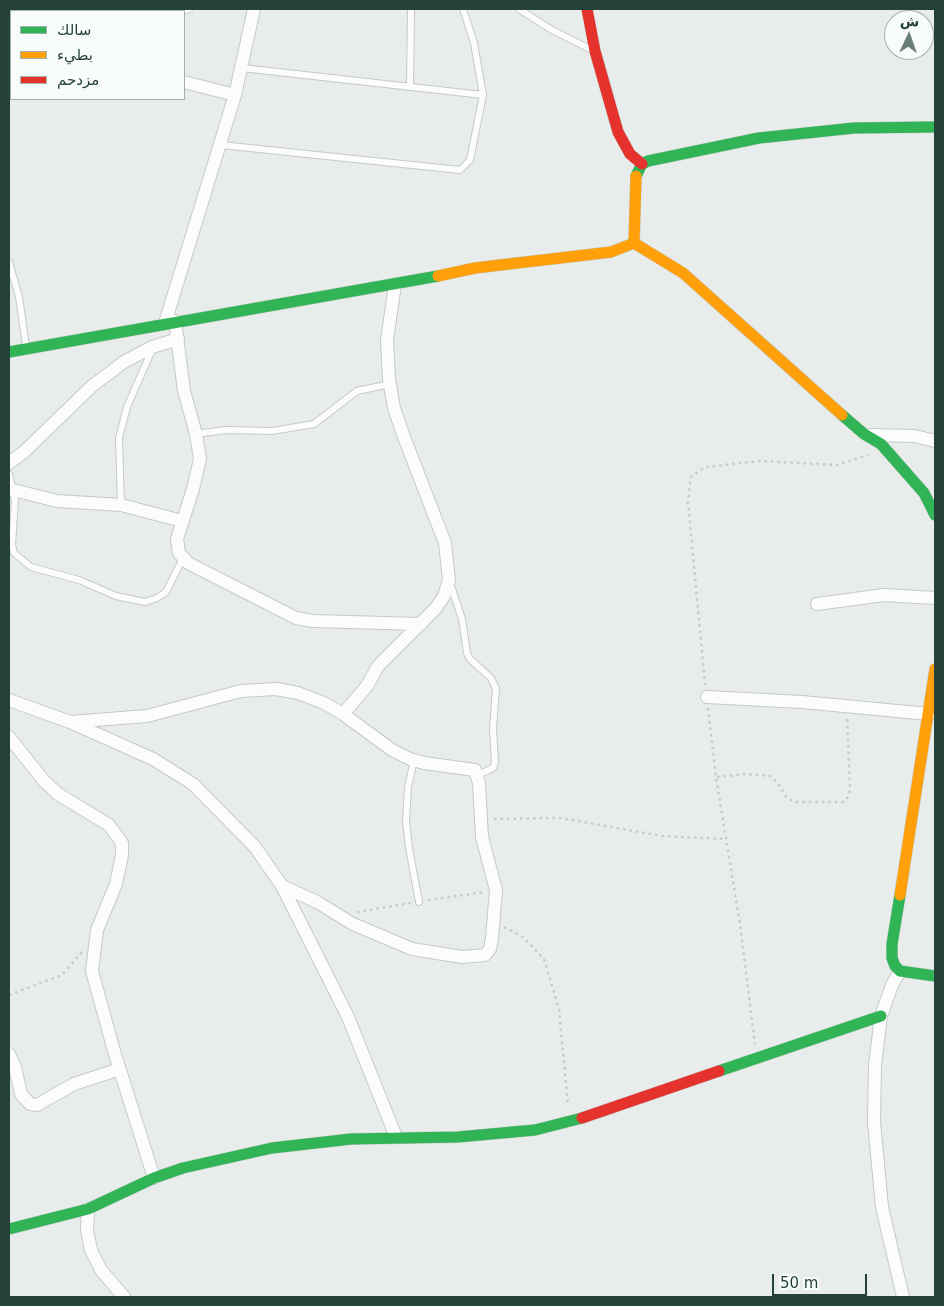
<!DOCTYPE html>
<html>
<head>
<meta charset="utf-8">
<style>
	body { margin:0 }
	#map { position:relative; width:944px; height:1306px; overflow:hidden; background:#e8edeb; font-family:"DejaVu Sans",Cairo,sans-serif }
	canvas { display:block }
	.frame { position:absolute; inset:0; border:10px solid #24423a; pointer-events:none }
	.legend { position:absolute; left:10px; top:10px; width:175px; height:90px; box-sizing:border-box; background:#f7fbf9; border:1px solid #a3b1ad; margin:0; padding:6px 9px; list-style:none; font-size:15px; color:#24423a }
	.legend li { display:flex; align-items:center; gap:10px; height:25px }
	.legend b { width:25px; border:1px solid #a3b1ad }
	.north { position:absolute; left:884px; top:10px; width:50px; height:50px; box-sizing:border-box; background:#f7fbf9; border:1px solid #a3b1ad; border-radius:50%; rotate:3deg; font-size:14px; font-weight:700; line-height:20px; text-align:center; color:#24423a }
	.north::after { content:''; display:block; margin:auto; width:18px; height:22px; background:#697e78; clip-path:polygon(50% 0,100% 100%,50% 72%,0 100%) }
	.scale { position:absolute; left:772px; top:1274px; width:95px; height:22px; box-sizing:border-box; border:2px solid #24423a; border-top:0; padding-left:6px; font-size:15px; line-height:18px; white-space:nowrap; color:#24423a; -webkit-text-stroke:4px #f7fbf9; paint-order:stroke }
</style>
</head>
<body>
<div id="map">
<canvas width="944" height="1306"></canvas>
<div class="frame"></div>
<ul class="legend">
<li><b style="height:6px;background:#30b455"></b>سالك</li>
<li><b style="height:6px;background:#ff9f0a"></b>بطيء</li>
<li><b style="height:6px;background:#e5322d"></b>مزدحم</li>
</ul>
<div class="north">ش</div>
<div class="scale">50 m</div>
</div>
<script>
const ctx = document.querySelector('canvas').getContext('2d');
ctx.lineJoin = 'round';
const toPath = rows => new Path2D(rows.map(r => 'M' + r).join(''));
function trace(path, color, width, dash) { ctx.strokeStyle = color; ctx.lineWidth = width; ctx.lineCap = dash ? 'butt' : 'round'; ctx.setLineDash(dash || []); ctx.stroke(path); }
const lane = toPath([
	[519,9,552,30,592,50],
	[184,11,189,9],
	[242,68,483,95],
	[410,87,411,9],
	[221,145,460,170,470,160,483,95,474,43,463,9],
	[9,262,19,297,26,346],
	[196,434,226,430,272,431,314,424,357,391,390,384],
	[9,474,15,500,12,545,14,553,31,567,79,580,116,596,145,602,157,598,166,592,183,558],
	[121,505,119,438,127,407,152,350],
	[450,583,462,619,467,653,470,659,491,678,496,689,493,729,495,762,493,768,478,775],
	[414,760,408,787,406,821,409,848,419,902]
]);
const street = toPath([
	[9,50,11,50],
	[184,82,235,95,254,9],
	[175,321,184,391,196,434,200,459,193,489,177,539,179,553,188,563,296,618,313,621,421,624],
	[165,323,235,95],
	[869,435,915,436,935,441],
	[9,463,25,451,92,386,124,362,152,347,178,339],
	[13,490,57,501,121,505,182,521],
	[817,604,884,595,935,598],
	[707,697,802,702,929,714],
	[9,700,70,722,153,759,193,784,255,847,282,886,348,1017,396,1137],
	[343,714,367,686,378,666,436,608,444,596,449,580,445,543,404,437,394,408,389,379,387,340,395,285],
	[70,722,147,716,241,691,276,689,298,693,324,703,343,714,392,750,410,759,424,763,475,770,479,783,482,837,496,890,492,938,490,949,485,955,462,957,412,949,353,924,317,902,282,886],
	[9,737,44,781,58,794,109,825,122,843,122,855,116,884,97,930,92,971,114,1051,154,1178],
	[900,971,892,985,881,1016,875,1065,874,1122,882,1207,903,1297],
	[9,1054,15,1067,21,1094,30,1104,37,1105,74,1084,120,1069],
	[88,1209,87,1230,91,1250,101,1270,124,1297]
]);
const fast = toPath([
	[636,176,642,164,648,161,759,138,854,128,935,127],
	[9,352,438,276],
	[842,415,864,434,881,444,924,493,935,515],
	[900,895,892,944,892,958,895,966,900,971,935,976],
	[719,1071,881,1016],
	[9,1229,88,1209,154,1178,183,1168,272,1148,351,1139,458,1137,535,1130,582,1118]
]);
const slow = toPath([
	[634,243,683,273,842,415],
	[438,276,475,268,611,252,634,243,636,176],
	[900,895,935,669]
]);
const jam = toPath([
	[587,9,595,51,618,132,630,154,642,164],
	[582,1118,719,1071]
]);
trace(lane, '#c5cac8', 8);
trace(street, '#c5cac8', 14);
trace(fast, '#c3cbc8', 12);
trace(slow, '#c3cbc8', 12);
trace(jam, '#c3cbc8', 12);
trace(toPath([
	[705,685,688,501,691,477,705,467,760,461,837,465,868,455],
	[708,708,716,777,740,924,755,1044],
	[717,777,746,774,770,776,778,783,787,798,796,802,843,802,849,796,850,787,847,717],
	[494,819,560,818,662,836,726,839],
	[428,900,485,892],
	[357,912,411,903],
	[504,927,523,937,544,959,559,1009,568,1106],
	[9,995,62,975,82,952]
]), '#c3ccca', 2.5, [2.5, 4]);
trace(lane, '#fcfcfc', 6);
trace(street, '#fcfcfc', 12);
trace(fast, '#30b455', 11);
trace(slow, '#ff9f0a', 11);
trace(jam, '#e5322d', 11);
</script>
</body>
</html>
